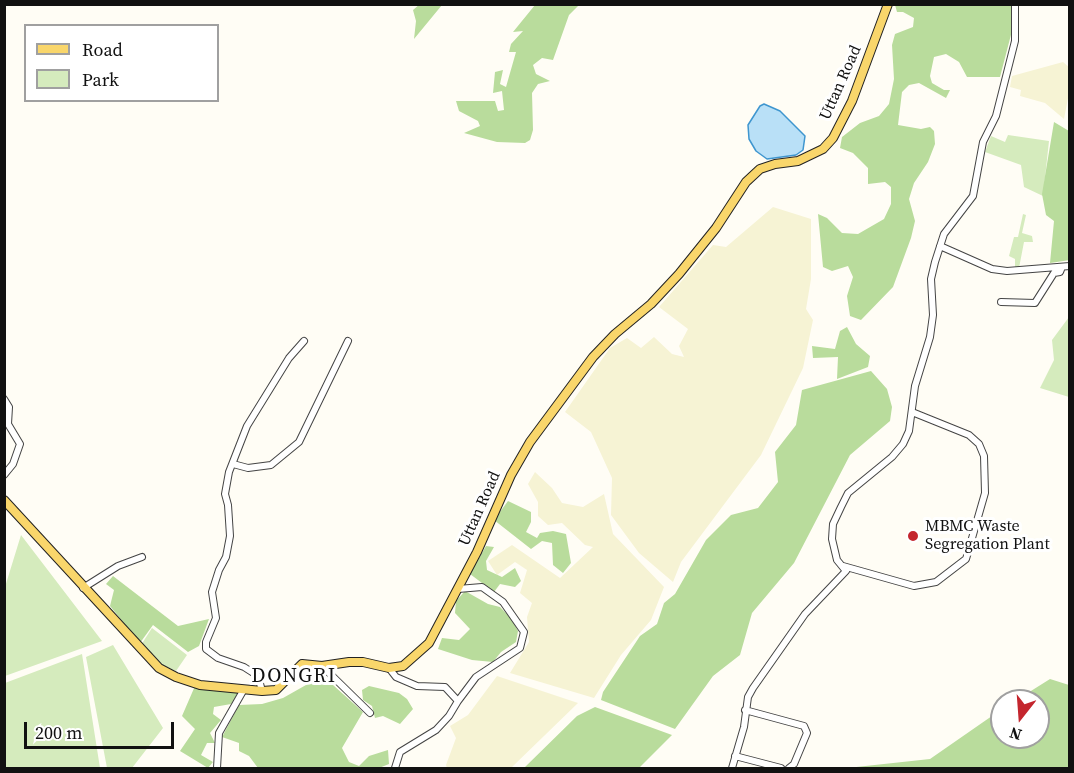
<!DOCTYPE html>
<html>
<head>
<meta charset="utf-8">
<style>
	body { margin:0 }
	#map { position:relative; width:1074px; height:773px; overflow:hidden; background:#fffdf5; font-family:"Source Serif 4",serif }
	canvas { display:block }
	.frame { position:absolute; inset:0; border:6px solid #111; pointer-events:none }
	.legend { position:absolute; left:24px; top:24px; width:195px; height:78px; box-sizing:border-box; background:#fff; border:2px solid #a0a0a0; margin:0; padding:8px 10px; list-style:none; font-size:18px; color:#111 }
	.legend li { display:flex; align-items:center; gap:12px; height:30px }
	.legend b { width:30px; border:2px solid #a0a0a0 }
	.north { position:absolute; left:990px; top:689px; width:60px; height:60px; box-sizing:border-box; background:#fff; border:2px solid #a0a0a0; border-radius:50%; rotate:197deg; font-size:16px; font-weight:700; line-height:24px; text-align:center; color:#111 }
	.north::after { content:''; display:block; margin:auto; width:21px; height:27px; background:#c4262e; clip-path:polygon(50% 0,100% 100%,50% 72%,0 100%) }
	.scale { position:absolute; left:24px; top:722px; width:150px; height:27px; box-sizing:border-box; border:3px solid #111; border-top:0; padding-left:8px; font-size:18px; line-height:21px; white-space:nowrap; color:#111; -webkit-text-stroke:4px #fff; paint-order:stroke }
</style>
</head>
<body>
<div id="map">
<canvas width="1074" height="773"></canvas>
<div class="frame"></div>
<ul class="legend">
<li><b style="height:8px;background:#f9d66b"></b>Road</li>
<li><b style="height:16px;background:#d5ebbd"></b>Park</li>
</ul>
<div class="north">N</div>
<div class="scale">200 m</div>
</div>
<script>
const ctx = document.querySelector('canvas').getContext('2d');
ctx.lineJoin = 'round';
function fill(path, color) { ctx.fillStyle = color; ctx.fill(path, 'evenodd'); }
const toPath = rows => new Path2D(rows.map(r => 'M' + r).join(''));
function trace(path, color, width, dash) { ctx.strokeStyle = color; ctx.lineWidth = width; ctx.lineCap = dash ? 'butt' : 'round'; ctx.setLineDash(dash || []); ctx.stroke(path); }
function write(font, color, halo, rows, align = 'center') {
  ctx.font = font + ' "Source Serif 4",serif'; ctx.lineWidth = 6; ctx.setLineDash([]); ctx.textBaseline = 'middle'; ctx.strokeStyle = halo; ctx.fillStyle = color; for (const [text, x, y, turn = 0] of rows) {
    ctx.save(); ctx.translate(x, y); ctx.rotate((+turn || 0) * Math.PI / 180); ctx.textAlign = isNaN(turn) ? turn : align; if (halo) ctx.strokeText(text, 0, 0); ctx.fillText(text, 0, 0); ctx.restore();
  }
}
fill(toPath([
	[1063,62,1070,68,1069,93,1064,119,1045,103,1020,96,1021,90,1010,87,1012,76],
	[773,207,811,219,811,279,806,309,813,320,803,368,761,455,681,562,673,582,639,553,611,515,612,478,591,432,565,412,610,348,627,338,641,348,654,337,672,354,684,357,679,346,688,329,659,307,713,245,726,247],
	[535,472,552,488,562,503,583,507,604,494,613,534,664,587,651,620,621,655,594,698,510,673,529,642,527,617,532,603,520,593,527,570,515,562,497,575,488,561,512,545,560,578,593,547,585,545,562,523,548,525,538,516,538,502,528,484],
	[497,676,578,703,511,768,447,768,446,765,456,738,450,726,468,715]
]), '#f6f3d4');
fill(toPath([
	[1008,135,1049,141,1043,196,1024,187,1021,165,985,152,991,136,1005,142],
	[1023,214,1026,215,1022,233,1032,236,1033,242,1024,242,1019,268,1015,268,1015,259,1009,256,1014,237,1018,237],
	[1069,317,1069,397,1040,388,1054,360,1052,340],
	[21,535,102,641,5,676,5,587],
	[152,628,187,655,176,671,164,666,141,645],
	[113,645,163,728,132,768,107,768,86,657],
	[82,654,100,768,6,768,5,683]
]), '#d5ebbd');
fill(toPath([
	[420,4,442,5,414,39,416,21,413,10],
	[535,5,579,5,569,15,553,60,542,58,533,65,536,74,550,81,538,84,532,93,533,130,530,140,525,143,497,142,464,133,480,126,478,121,459,111,456,101,495,101,498,111,504,110,502,91,493,93,495,72,503,70,500,84,506,87,516,52,509,52,511,44,523,31,513,32],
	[895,5,1012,5,1013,27,1000,77,967,77,959,62,946,54,934,57,930,76,932,83,944,90,950,90,946,98,919,83,909,85,902,92,898,125,921,129,930,127,934,131,935,144,928,162,914,183,909,199,915,221,911,238,893,287,861,320,850,316,847,296,853,277,848,266,832,271,823,267,818,214,827,218,842,233,858,234,884,219,891,204,891,187,885,182,868,184,868,168,853,153,840,148,842,137,860,123,879,116,889,104,894,79,892,45,895,34,913,27,914,18,903,12,897,12],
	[1054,122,1069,131,1070,260,1050,263,1054,221,1046,215,1042,194],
	[847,327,856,344,870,356,868,367,837,379,838,357,813,358,812,346,835,349,840,331],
	[871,371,887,389,892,407,890,421,850,455,794,563,752,613,740,655,713,676,675,729,601,700,603,692,640,636,657,624,664,603,675,594,706,540,731,515,758,508,778,482,775,452,796,425,802,390],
	[508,501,531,512,531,522,526,532,537,538,540,533,553,531,566,534,571,563,563,573,553,565,552,543,542,541,531,549,494,520],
	[486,546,494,547,486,561,487,570,502,577,515,568,521,581,515,587,500,584,494,592,470,574],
	[113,576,178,626,209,619,199,646,188,652,153,625,140,643,110,606,114,590,106,584],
	[465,591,488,604,500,607,511,618,518,631,516,642,501,652,493,662,472,660,438,649,442,638,459,640,470,629,455,613,456,601],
	[313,674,323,676,363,712,342,748,349,762,359,766,369,756,388,750,389,764,379,768,258,768,249,756,239,751,239,743,222,737,239,705,262,704,283,698,306,685],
	[1050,679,1069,685,1069,768,847,768,930,759,1002,709,1002,737,1038,737,1038,701,1015,701],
	[195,686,240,692,231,704,214,707,213,714,221,720,210,733,215,743,207,743,201,755,213,762,208,768,180,751,195,729,182,716],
	[369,686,399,693,407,699,413,709,400,724,383,716,375,718,372,706,363,700,362,690],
	[595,707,672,735,639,768,524,768,577,716]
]), '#b9dc9c');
const water = toPath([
	[764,104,780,111,805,136,803,150,796,155,767,159,756,151,749,139,748,125,760,106,764,104]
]);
fill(water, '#b9e0f7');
trace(water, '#3f96cf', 1.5);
const minor = toPath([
	[940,246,992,269,1007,271,1070,266],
	[1001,302,1035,303,1054,273,1060,272,1062,267],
	[4,399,9,407,8,424,20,444,13,464,4,475],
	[233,464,248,468,271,465,299,442,348,341],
	[843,566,914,586,936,582,966,559,985,493,984,456,979,444,969,435,912,412],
	[83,588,118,566,142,557],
	[458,589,482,587,503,602,524,632,520,648,476,677,458,701],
	[322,666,370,713],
	[389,668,396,677,417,686,445,687,458,701,449,716,436,730,400,752,395,768],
	[262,691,258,676,244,667,218,658,206,649,206,642,216,618,212,592,219,570,226,557,230,536,228,505,225,494,229,472,247,426,289,358,304,341],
	[745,710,804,726,807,733,794,764,789,768],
	[735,756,781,768],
	[217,768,219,733,243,691],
	[732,768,744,727,748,697,753,688,805,614,846,571,837,560,832,539,833,524,841,507,848,493,892,457,903,444,909,431,915,386,930,337,933,315,931,279,935,262,944,234,973,196,983,142,996,116,1015,41,1015,4]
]);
const major = toPath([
	[4,500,159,668,176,677,200,685,262,691,276,690,302,664,322,666,349,662,363,662,389,668,403,666,429,643,477,552,511,475,530,442,593,357,615,334,651,304,679,274,716,228,746,182,760,169,775,164,798,161,823,149,833,138,852,101,888,4]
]);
trace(minor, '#444', 8);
trace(major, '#222', 10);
trace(minor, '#fff', 6);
trace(major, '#f9d66b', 8);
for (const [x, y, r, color] of [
	[913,536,6,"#c4262e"]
]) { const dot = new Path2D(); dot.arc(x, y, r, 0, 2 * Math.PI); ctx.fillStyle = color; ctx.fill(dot); trace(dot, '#fff', 2); }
write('16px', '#111', '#fff', [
	["Uttan Road",841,83,-66],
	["Uttan Road",480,509,-66]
]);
write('16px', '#111', '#fff', [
	["MBMC Waste",925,527],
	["Segregation Plant",925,545]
], 'left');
ctx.letterSpacing = '1.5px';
write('20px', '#111', '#fff', [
	["DONGRI",294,677]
]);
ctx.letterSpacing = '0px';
</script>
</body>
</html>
